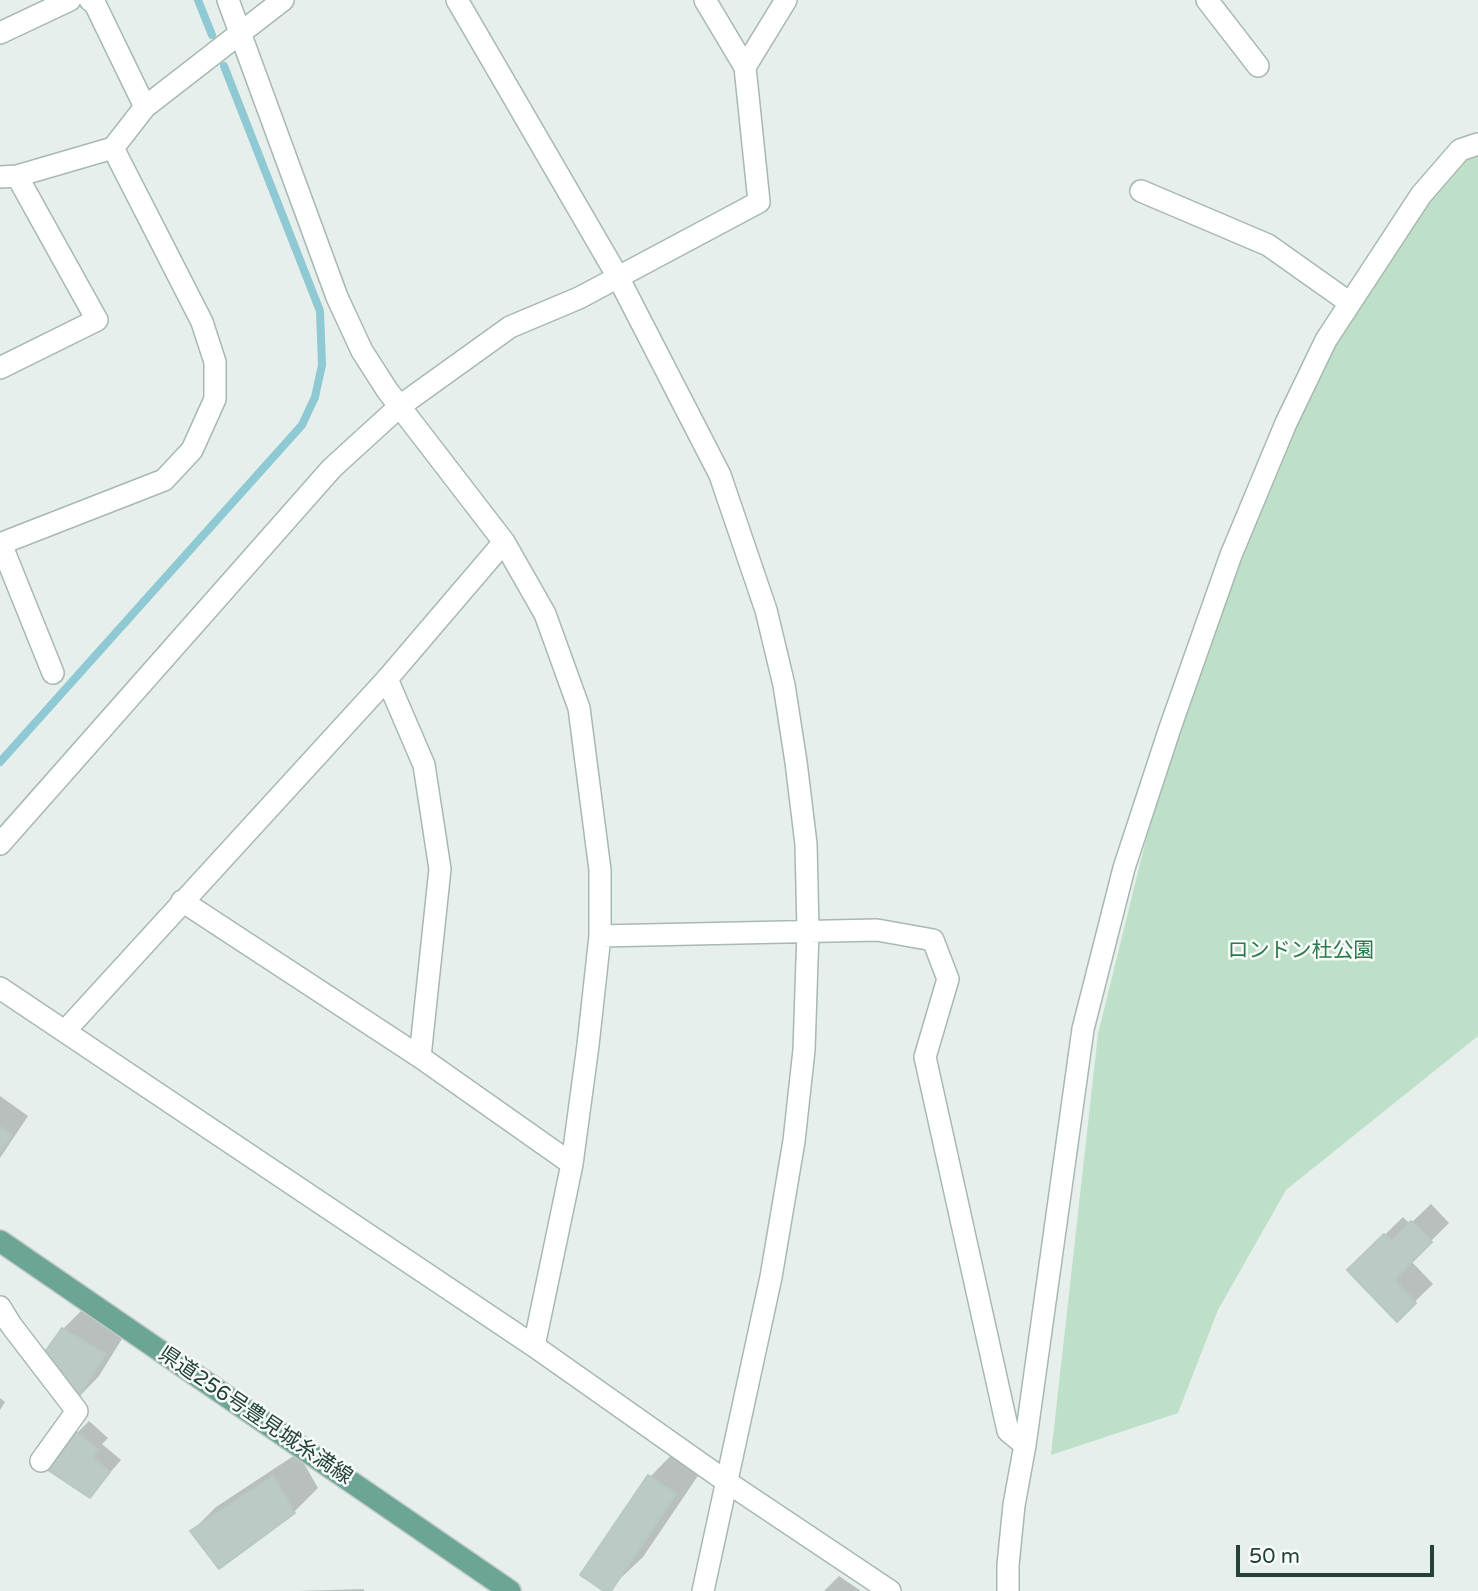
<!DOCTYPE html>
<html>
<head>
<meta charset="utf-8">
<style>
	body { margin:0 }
	#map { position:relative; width:1478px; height:1591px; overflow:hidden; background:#e6efeb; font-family:"Varela Round",sans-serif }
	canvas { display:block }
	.scale { position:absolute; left:1236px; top:1545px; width:198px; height:32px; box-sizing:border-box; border:4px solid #24423a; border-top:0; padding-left:9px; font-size:21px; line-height:24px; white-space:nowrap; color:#24423a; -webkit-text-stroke:5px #f7fbf9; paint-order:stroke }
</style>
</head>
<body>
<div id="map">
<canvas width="1478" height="1591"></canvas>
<div class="scale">50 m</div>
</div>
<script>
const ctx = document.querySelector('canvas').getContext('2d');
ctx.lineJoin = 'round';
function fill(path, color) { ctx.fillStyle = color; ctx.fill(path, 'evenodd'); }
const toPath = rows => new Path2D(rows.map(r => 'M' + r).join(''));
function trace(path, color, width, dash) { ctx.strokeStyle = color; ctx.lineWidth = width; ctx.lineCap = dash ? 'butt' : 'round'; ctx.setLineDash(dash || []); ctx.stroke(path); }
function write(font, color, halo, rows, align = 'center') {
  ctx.font = font + ' "Varela Round","Noto Sans JP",sans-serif'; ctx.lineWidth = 5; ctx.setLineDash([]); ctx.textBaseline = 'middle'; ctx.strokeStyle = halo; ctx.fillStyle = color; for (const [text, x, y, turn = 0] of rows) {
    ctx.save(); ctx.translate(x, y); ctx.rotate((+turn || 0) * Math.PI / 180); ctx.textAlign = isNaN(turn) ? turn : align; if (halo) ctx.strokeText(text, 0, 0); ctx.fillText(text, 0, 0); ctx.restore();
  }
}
fill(toPath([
	[1478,154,1478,1036,1286,1190,1218,1310,1178,1413,1051,1455,1098,1034,1157,795,1236,572,1298,414,1333,345,1430,198,1468,157]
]), '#bfe0c8');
fill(toPath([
	[0,1096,28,1116,0,1158],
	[1431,1204,1449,1223,1411,1261,1433,1284,1397,1319,1349,1270,1403,1217,1410,1224],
	[88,1304,128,1329,99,1376,76,1400,44,1356,63,1329],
	[0,1398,5,1402,0,1410],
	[89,1421,108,1438,102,1444,121,1460,90,1496,77,1433],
	[685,1441,710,1458,643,1557,607,1591,650,1477],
	[298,1453,318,1488,294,1512,192,1531,216,1507],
	[839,1576,861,1591,824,1591],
	[364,1589,364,1591,299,1591]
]), '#0003');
trace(toPath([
	[198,0,212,35],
	[0,762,302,425,315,397,322,365,320,311,224,66]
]), '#8ec9d4', 8);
const building = toPath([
	[0,1127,12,1135,0,1152,0,1127],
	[1411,1221,1432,1242,1394,1280,1416,1303,1397,1322,1347,1270,1384,1234,1391,1241,1411,1221],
	[62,1328,105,1354,75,1403,42,1356,62,1328],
	[76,1432,98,1450,92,1457,110,1472,90,1498,48,1470,76,1432],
	[648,1475,676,1494,611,1591,604,1591,580,1575,648,1475],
	[273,1476,295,1513,219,1569,190,1531,273,1476]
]);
fill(building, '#bbcac4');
trace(building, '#b8c9c2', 2);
const minor = toPath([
	[90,0,95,4,145,107],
	[228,0,337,297,362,351,387,390,504,542,545,614,579,708,600,870,600,936,588,1045,572,1164,534,1346],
	[457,0,618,277,720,475,766,610,784,685,796,762,806,844,808,931,804,1050,794,1141,771,1277,703,1591],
	[1207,0,1258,66],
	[0,33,70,0],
	[745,67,786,0],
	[0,177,17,176,113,148,145,107,283,0],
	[1141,191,1268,245,1350,303],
	[0,368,97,320,17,176],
	[0,544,164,480,192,450,215,399,215,362,202,322,113,148],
	[1,544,53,673],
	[387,679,424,765,440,869,420,1057],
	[0,844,332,468,400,406,510,327,579,298,759,202,745,67,705,0],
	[182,901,420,1057,572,1164],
	[600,936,877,930,933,940,948,979,925,1057,1008,1431,1025,1445],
	[0,988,534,1346,727,1482,890,1591],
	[65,1031,387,679,504,542],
	[0,1307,11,1325,77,1411,41,1461],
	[1008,1591,1008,1565,1014,1505,1025,1445,1083,1029,1124,868,1170,728,1231,555,1286,423,1326,340,1421,195,1460,150,1478,144]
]);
const major = toPath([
	[0,1241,510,1591]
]);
trace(minor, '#a8b8b2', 24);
trace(major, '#c2cac8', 24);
trace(minor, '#fff', 21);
trace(major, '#6aa596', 21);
write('21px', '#2d7a4b', '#f7fbf9', [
	["ロンドン杜公園",1301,951]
]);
write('21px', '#24423a', '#f7fbf9', [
	["県道256号豊見城糸満線",255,1416,34]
]);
</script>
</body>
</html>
